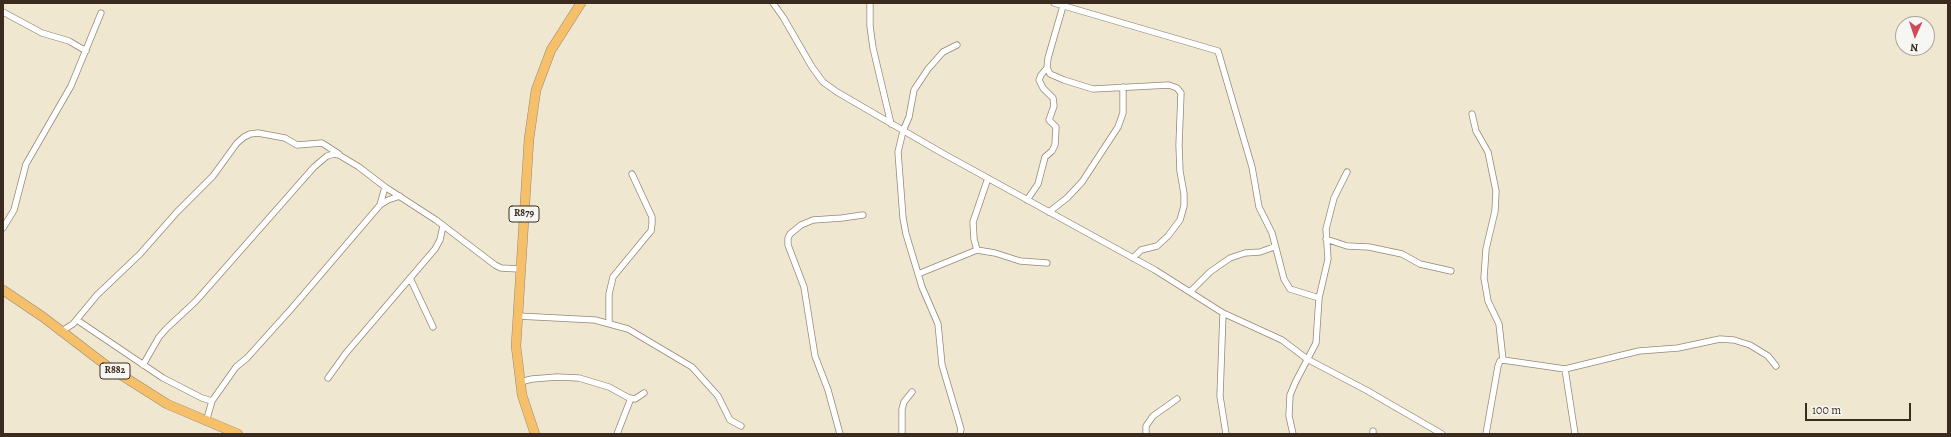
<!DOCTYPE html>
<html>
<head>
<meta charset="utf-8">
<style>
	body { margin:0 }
	#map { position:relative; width:1951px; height:437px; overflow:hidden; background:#efe7cf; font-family:Alegreya,serif }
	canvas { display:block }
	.frame { position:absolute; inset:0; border:4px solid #3b2a1e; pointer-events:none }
	.north { position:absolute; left:1895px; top:16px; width:40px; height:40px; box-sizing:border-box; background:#f6f6f2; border:1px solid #aba49d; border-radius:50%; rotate:183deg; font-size:11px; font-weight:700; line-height:16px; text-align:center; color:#3b2a1e }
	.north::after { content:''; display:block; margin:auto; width:14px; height:18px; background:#d1495b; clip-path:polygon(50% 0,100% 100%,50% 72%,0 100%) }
	.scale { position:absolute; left:1805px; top:403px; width:106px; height:18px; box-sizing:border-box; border:2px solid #3b2a1e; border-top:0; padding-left:5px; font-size:12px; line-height:14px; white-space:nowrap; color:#3b2a1e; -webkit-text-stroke:3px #f6f6f2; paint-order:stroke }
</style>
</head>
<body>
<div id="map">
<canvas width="1951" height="437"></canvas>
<div class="frame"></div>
<div class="north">N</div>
<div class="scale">100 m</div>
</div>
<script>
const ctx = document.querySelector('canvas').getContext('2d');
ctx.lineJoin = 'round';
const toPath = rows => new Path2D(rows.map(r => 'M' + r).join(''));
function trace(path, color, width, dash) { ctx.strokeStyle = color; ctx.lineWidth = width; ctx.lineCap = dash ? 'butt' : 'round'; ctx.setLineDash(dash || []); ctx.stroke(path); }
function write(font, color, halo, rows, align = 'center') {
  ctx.font = font + ' Alegreya,serif'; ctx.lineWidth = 3.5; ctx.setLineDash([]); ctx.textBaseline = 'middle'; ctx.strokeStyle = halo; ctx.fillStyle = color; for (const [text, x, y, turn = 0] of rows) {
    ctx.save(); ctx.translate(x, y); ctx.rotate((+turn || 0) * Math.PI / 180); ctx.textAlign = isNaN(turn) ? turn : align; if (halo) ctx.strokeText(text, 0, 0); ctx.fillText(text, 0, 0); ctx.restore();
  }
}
const minor = toPath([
	[773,3,783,17,812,67,823,82,837,92,942,153,1155,270,1223,313,1282,340,1307,359,1366,390,1442,434],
	[870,3,870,26,873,48,891,124],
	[1054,3,1218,51,1252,167,1259,207,1272,233,1284,279,1290,289,1319,298],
	[1063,6,1048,58,1047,68,1050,74,1064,80,1093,89,1169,85,1177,88,1181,93,1179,145,1180,171,1184,194,1184,206,1180,220,1168,236,1157,246,1141,250,1133,258],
	[3,12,42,33,69,41,86,51],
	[957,45,943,52,928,69,914,90,909,117,903,131,898,152,903,218,906,234,922,287,938,324,942,365,961,429,960,434],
	[1472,114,1476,131,1488,152,1496,191,1495,211,1486,249,1484,278,1488,301,1499,324,1503,360],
	[1027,200,1038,184,1045,157,1052,151,1055,145,1056,127,1049,120,1054,106,1053,98,1043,88,1039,80,1041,75,1047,68],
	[380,205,388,200,400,196],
	[1049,212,1067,198,1082,182,1118,127,1123,113,1123,87],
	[3,228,14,210,26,164,71,86,101,13],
	[1326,239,1347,246,1369,247,1402,254,1420,264,1451,271],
	[977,250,974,239,973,222,988,178],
	[918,274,977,250,995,253,1020,261,1047,263],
	[410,278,433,327],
	[1190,292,1210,272,1230,258,1245,253,1260,252,1274,247],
	[1223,313,1220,396,1226,434],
	[518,316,595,320,628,329,692,367,718,396,730,420,741,426],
	[77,320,163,378,202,398,212,401],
	[609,323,609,294,613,277,645,238,651,231,652,224,652,217,632,174],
	[60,332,73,324,97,295,140,254,177,212,213,176,237,143,244,137,250,134,258,133,285,138,297,145,322,143,339,154],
	[143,365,159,337,167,328,196,301,314,167,327,156,334,154,339,155,359,167,385,187,436,220,495,265,501,268,519,269],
	[1565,369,1575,434],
	[328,378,346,353,435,249,440,240,443,226],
	[520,382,532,379,557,377,579,378,609,387,629,398,635,399,644,393],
	[206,422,212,401,236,367,247,358,292,308,380,205,385,187],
	[1373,431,1373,434],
	[617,434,631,398],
	[840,434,828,390,815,356,804,287,788,245,788,238,790,234,801,225,813,220,842,218,863,215],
	[902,434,902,409,904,402,912,392],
	[1146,434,1146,426,1153,416,1177,399],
	[1293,434,1289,416,1290,395,1296,381,1316,343,1319,298,1328,259,1326,229,1334,198,1347,172],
	[1486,434,1498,366,1500,361,1503,360,1565,369,1639,351,1678,348,1720,339,1734,340,1750,345,1768,356,1776,366]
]);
const primary = toPath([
	[3,290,43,317,107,366,167,404,238,434],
	[535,434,522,395,516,346,529,139,536,90,551,50,581,3]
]);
trace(minor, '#958876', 7);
trace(primary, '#958876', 10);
trace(minor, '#fff', 5.5);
trace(primary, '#f6c06b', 9);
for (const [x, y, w] of [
	[524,214,30],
	[115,371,30]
]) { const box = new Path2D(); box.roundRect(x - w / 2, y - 8, w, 16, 3); ctx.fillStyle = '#f6f6f2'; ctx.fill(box); trace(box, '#3b2a1e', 1); }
write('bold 10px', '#3b2a1e', null, [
	["R879",524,214],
	["R882",115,371]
]);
</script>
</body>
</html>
